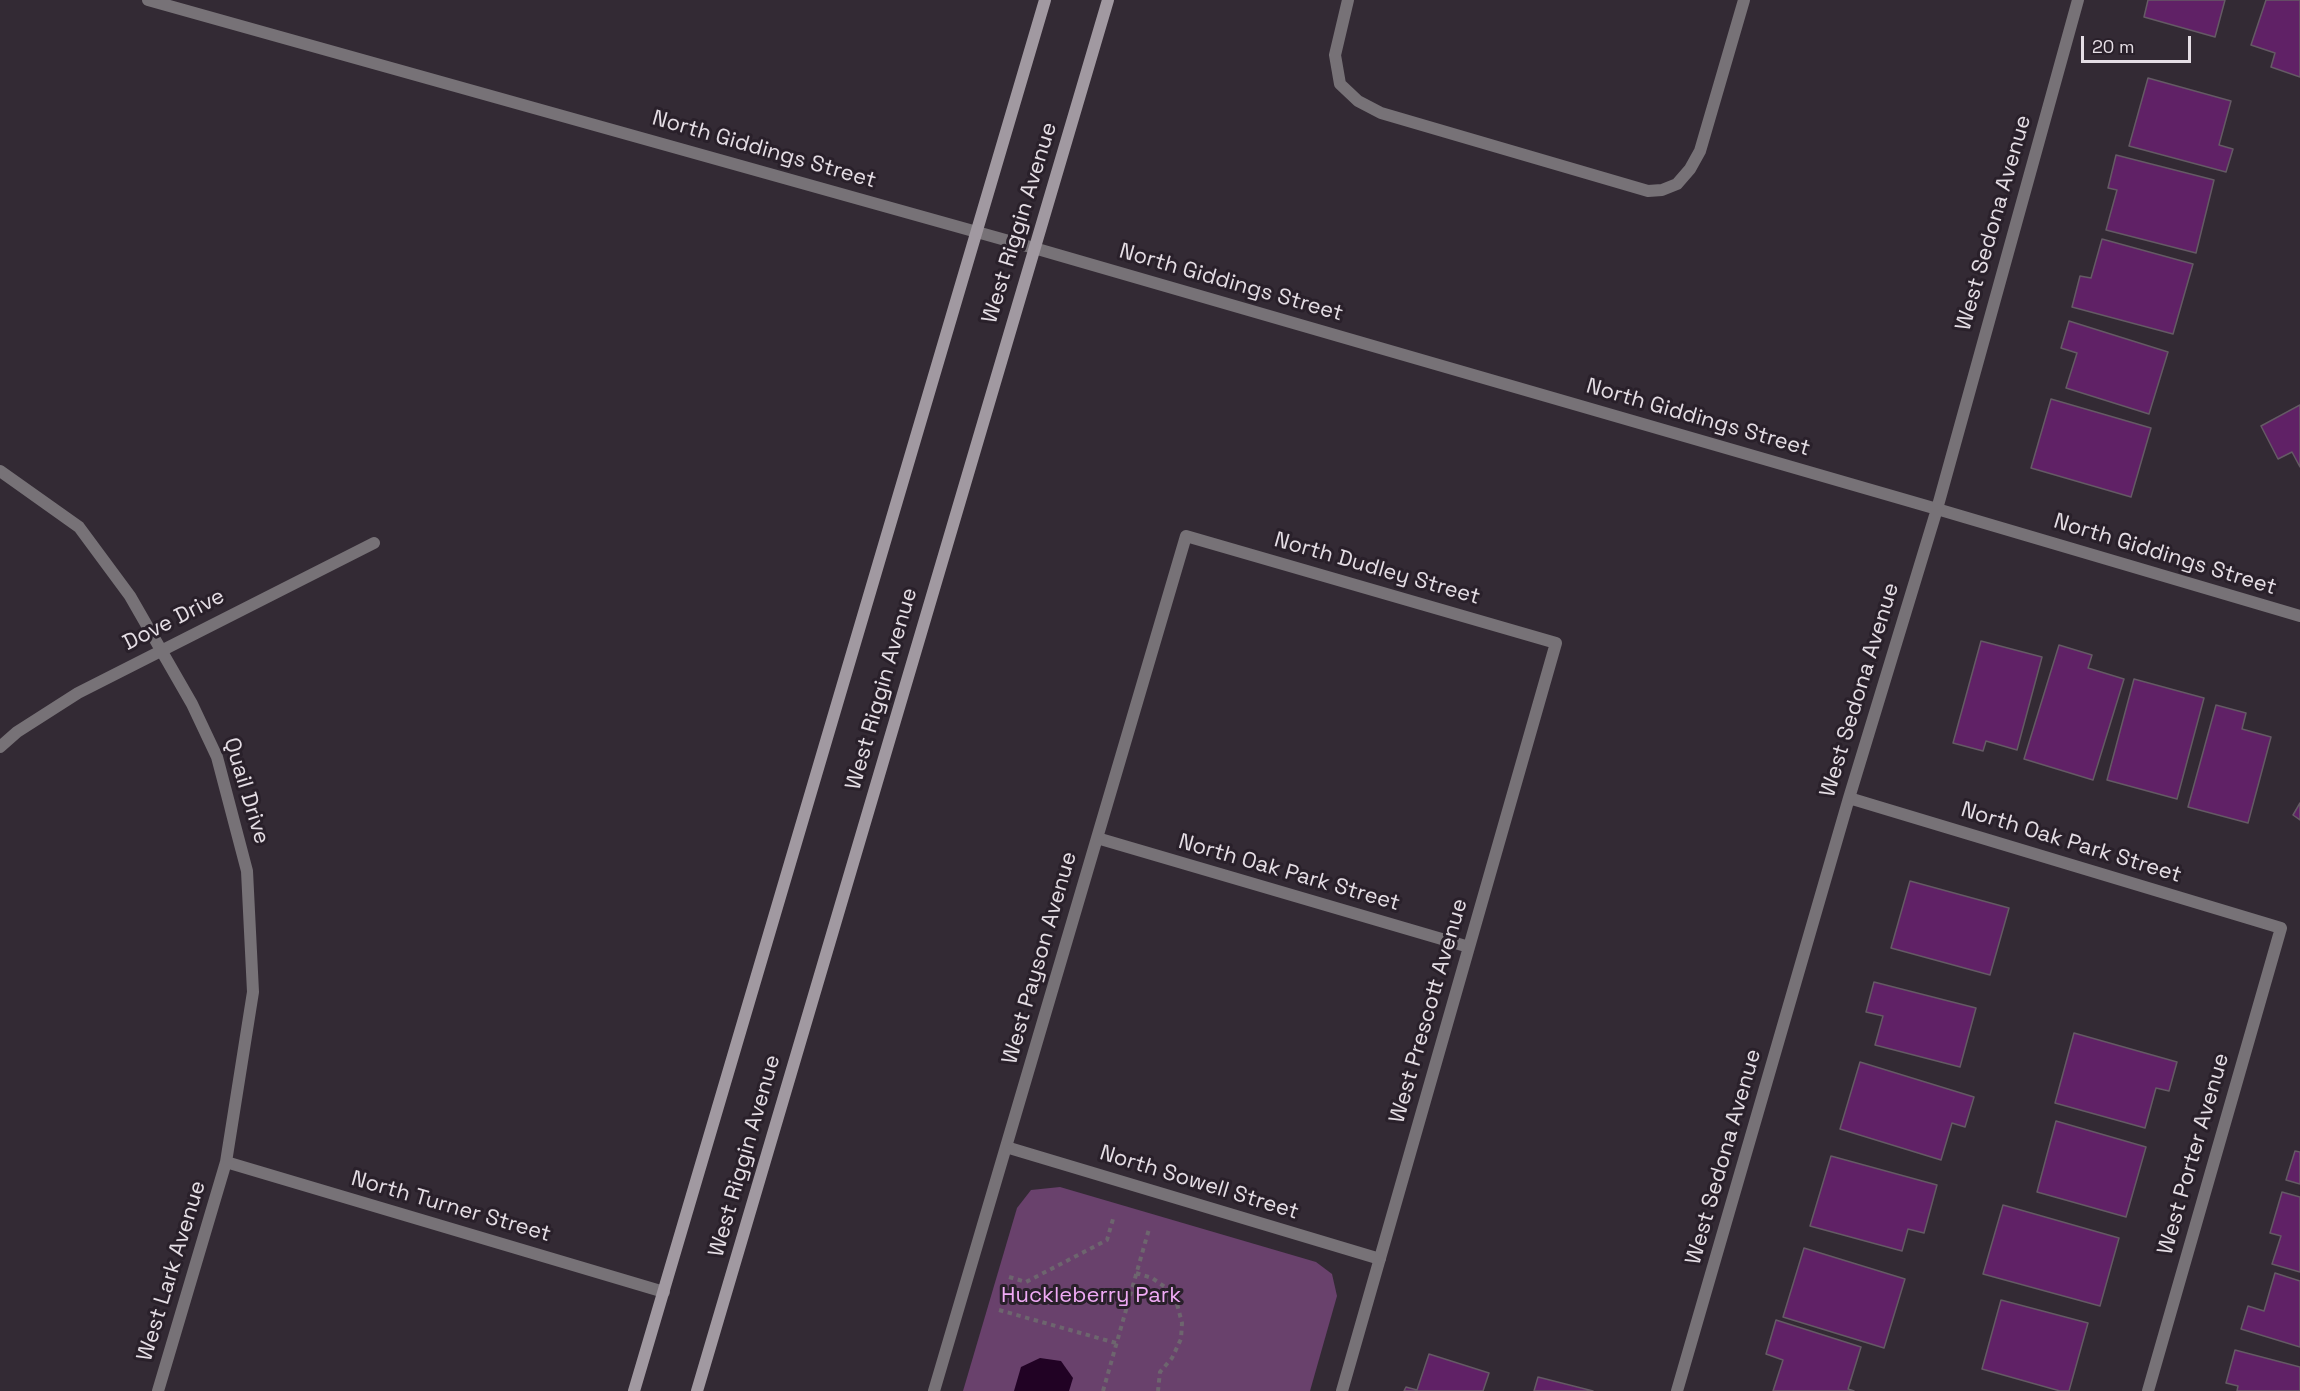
<!DOCTYPE html>
<html>
<head>
<meta charset="utf-8">
<style>
	body { margin:0 }
	#map { position:relative; width:2300px; height:1391px; overflow:hidden; background:#332a34; font-family:"Space Grotesk",sans-serif }
	canvas { display:block }
	.scale { position:absolute; left:2081px; top:36px; width:110px; height:27px; box-sizing:border-box; border:3px solid #e5dee5; border-top:0; padding-left:8px; font-size:18px; line-height:21px; white-space:nowrap; color:#e5dee5; -webkit-text-stroke:4px #29202a; paint-order:stroke }
</style>
</head>
<body>
<div id="map">
<canvas width="2300" height="1391"></canvas>
<div class="scale">20 m</div>
</div>
<script>
const ctx = document.querySelector('canvas').getContext('2d');
ctx.lineJoin = 'round';
function fill(path, color) { ctx.fillStyle = color; ctx.fill(path, 'evenodd'); }
const toPath = rows => new Path2D(rows.map(r => 'M' + r).join(''));
function trace(path, color, width, dash) { ctx.strokeStyle = color; ctx.lineWidth = width; ctx.lineCap = dash ? 'butt' : 'round'; ctx.setLineDash(dash || []); ctx.stroke(path); }
function write(font, color, halo, rows, align = 'center') {
  ctx.font = font + ' "Space Grotesk",sans-serif'; ctx.lineWidth = 6; ctx.setLineDash([]); ctx.textBaseline = 'middle'; ctx.strokeStyle = halo; ctx.fillStyle = color; for (const [text, x, y, turn = 0] of rows) {
    ctx.save(); ctx.translate(x, y); ctx.rotate((+turn || 0) * Math.PI / 180); ctx.textAlign = isNaN(turn) ? turn : align; if (halo) ctx.strokeText(text, 0, 0); ctx.fillText(text, 0, 0); ctx.restore();
  }
}
fill(toPath([
	[1060,1187,1316,1262,1332,1274,1337,1296,1310,1391,963,1391,1017,1208,1031,1190]
]), '#69416c');
fill(toPath([
	[1040,1358,1061,1361,1073,1378,1069,1391,1014,1391,1021,1367]
]), '#210224');
const building = toPath([
	[2148,0,2225,0,2215,37,2144,17,2148,0],
	[2266,0,2300,0,2300,77,2271,67,2275,53,2251,45,2266,0],
	[2148,78,2231,101,2219,145,2233,149,2226,172,2129,146,2148,78],
	[2116,155,2214,180,2196,253,2106,230,2117,190,2108,188,2116,155],
	[2102,239,2193,264,2173,334,2072,307,2080,276,2091,278,2102,239],
	[2069,321,2168,352,2149,414,2066,388,2077,353,2061,348,2069,321],
	[2051,399,2151,428,2131,497,2031,468,2051,399],
	[2300,405,2300,467,2292,452,2278,459,2261,426,2300,405],
	[1981,641,2042,657,2017,750,1986,741,1983,751,1953,743,1981,641],
	[2059,645,2092,655,2088,668,2124,679,2093,780,2024,759,2059,645],
	[2134,679,2204,698,2177,799,2107,780,2134,679],
	[2216,705,2246,713,2242,729,2271,737,2248,823,2188,807,2216,705],
	[2300,803,2300,820,2293,815,2300,803],
	[1910,881,2009,908,1990,975,1891,948,1910,881],
	[1874,982,1976,1008,1960,1067,1875,1045,1883,1016,1866,1012,1874,982],
	[2074,1033,2177,1062,2169,1091,2156,1088,2145,1128,2055,1103,2074,1033],
	[1860,1062,1974,1097,1965,1127,1952,1123,1941,1160,1840,1129,1860,1062],
	[2056,1121,2146,1147,2126,1217,2037,1192,2056,1121],
	[2295,1151,2300,1152,2300,1184,2286,1180,2295,1151],
	[1831,1156,1937,1185,1924,1233,1908,1229,1902,1251,1810,1226,1831,1156],
	[2282,1192,2300,1197,2300,1272,2272,1264,2281,1236,2270,1233,2282,1192],
	[2003,1205,2119,1238,2100,1306,1983,1274,2003,1205],
	[1804,1248,1905,1279,1884,1348,1783,1317,1804,1248],
	[2275,1273,2300,1281,2300,1347,2241,1329,2248,1306,2264,1311,2275,1273],
	[2001,1300,2088,1323,2069,1391,2060,1391,1982,1369,2001,1300],
	[1776,1320,1861,1347,1848,1389,1854,1391,1773,1391,1783,1360,1766,1354,1776,1320],
	[2235,1350,2300,1367,2300,1391,2237,1391,2238,1386,2226,1383,2235,1350],
	[1429,1354,1489,1373,1483,1391,1404,1391,1406,1387,1417,1390,1429,1354],
	[1538,1377,1593,1391,1534,1391,1538,1377]
]);
fill(building, '#602166');
trace(building, '#655a65', 1.5);
trace(toPath([
	[1136,1273,1152,1278,1168,1289,1177,1304,1182,1323,1181,1339,1172,1358,1160,1372,1158,1391],
	[1009,1277,1026,1282,1107,1240,1113,1219],
	[999,1310,1116,1343],
	[1103,1391,1149,1229]
]), '#6d656e', 4, [4.5, 4.5]);
trace(toPath([
	[1348,0,1335,55,1340,84,1358,101,1381,113,1648,191,1662,190,1677,184,1690,169,1700,151,1744,0],
	[1034,248,1937,509,2300,616],
	[0,471,79,527,130,596,192,704,217,757,247,871,253,992,226,1162,158,1391],
	[0,747,17,732,78,693,374,543],
	[1849,798,2281,928,2148,1391],
	[1097,838,1469,947],
	[1006,1147,1380,1259],
	[226,1162,664,1292],
	[934,1391,1186,536,1556,643,1342,1391],
	[1677,1391,1849,798,1937,509,2078,0]
]), '#777277', 12);
trace(toPath([
	[148,0,1034,248]
]), '#777277', 12);
trace(toPath([
	[634,1391,1045,0],
	[697,1391,1108,0]
]), '#a199a1', 12);
write('22px', '#e5dee5', '#29202a', [
	["North Giddings Street",764,150,16],
	["West Riggin Avenue",1020,223,-73],
	["West Sedona Avenue",1994,223,-74],
	["North Giddings Street",1231,283,16],
	["North Giddings Street",1698,418,16],
	["North Giddings Street",2165,555,17],
	["North Dudley Street",1377,569,16],
	["Dove Drive",174,620,-27],
	["West Riggin Avenue",882,689,-74],
	["West Sedona Avenue",1860,690,-73],
	["Quail Drive",246,791,73],
	["North Oak Park Street",2071,843,17],
	["North Oak Park Street",1289,873,16],
	["West Payson Avenue",1040,958,-74],
	["West Prescott Avenue",1429,1011,-74],
	["West Porter Avenue",2194,1154,-74],
	["West Riggin Avenue",745,1156,-74],
	["West Sedona Avenue",1724,1157,-74],
	["North Sowell Street",1199,1183,17],
	["North Turner Street",451,1207,16],
	["West Lark Avenue",172,1271,-73]
]);
write('22px', '#f0aaf5', '#29202a', [
	["Huckleberry Park",1091,1296]
]);
</script>
</body>
</html>
